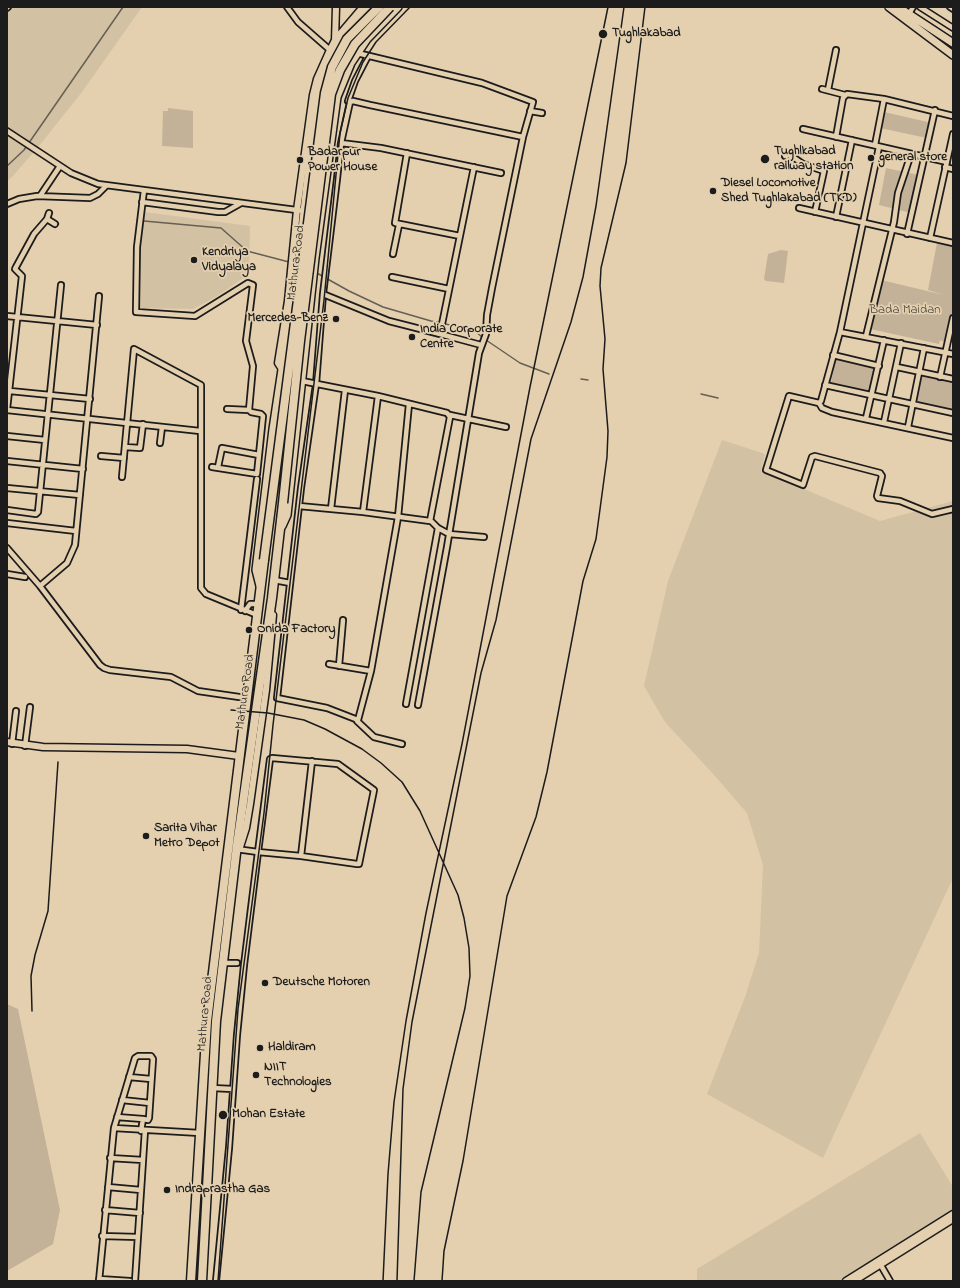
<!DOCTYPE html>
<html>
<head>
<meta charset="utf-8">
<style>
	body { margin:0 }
	#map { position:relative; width:960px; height:1288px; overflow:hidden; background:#e4d0af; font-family:"Indie Flower",sans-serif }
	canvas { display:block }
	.frame { position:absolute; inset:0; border:8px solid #1c1c1c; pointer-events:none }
</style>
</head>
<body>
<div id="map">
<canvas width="960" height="1288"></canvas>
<div class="frame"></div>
</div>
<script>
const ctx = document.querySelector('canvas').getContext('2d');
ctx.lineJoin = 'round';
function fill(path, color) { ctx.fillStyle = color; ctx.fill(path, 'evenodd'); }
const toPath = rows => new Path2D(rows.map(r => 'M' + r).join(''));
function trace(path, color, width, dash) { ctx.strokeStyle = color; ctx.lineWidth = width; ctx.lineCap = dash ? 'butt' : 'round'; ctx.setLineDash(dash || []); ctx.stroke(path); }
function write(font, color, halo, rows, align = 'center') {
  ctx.font = font + ' "Indie Flower",sans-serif'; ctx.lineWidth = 3.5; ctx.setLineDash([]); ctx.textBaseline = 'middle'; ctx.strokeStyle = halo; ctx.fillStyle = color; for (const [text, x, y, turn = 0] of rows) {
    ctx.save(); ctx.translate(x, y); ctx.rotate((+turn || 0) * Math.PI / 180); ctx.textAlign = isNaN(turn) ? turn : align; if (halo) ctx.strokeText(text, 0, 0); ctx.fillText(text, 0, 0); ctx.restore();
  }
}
fill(toPath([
	[7,7,142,7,82,92,39,146,12,177,7,181],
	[145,212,250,226,249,274,216,297,193,309,139,308,140,233],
	[722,440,765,454,761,471,880,521,953,501,953,878,823,1158,707,1094,745,997,759,953,763,865,747,813,715,776,665,722,644,686,668,581],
	[920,1133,953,1187,953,1210,840,1281,697,1281,697,1269]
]), '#d3c1a3');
fill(toPath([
	[168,108,193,111,193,148,162,146,163,111,168,111],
	[884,112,932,123,927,138,880,128],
	[886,168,919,175,911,213,879,205],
	[937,243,953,246,953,309,944,342,940,340,939,344,870,329,881,280,944,295,928,290],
	[781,250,788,251,784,283,766,281,764,279,768,254],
	[836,356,877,365,870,393,831,383],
	[918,370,953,378,953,411,910,402],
	[7,1004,18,1009,60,1210,53,1244,7,1271]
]), '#c3b297');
trace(toPath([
	[7,166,24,150,123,7],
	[144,221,221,228,247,251,289,262],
	[315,272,349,291,383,307,431,321,474,330,483,338],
	[486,340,520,363,549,374],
	[581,379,588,380],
	[701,394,718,398]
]), '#665f53', 1.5);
const minor = toPath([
	[287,7,298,22,330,50],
	[920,7,953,28],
	[950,7,953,9],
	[7,8,8,7],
	[909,14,913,7],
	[357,53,482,83,533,102,523,137,492,288,487,315,486,334,479,353,447,547,418,705],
	[822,89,845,95],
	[828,90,836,50],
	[350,102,348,101,355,81,368,56],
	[530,111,542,113],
	[803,129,947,162],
	[7,131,71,173,98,184,304,211],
	[836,137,843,98,847,94,884,99,953,116],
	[341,143,381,148,501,173],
	[875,145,884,99],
	[407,153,395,223,460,236],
	[785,156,793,157,803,164,824,171,815,212],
	[945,167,953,169],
	[144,190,137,247,136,312,195,316,248,283,253,285,246,341,253,366,249,410,251,412,261,414,263,416,257,474,212,467],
	[40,196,60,166],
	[142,202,218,212,225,212,241,203],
	[7,204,19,199,37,196,90,198,98,194,106,186],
	[799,208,953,243],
	[836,217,852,140],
	[47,219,55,224],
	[907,234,935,110],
	[930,238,953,134],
	[393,254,399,225],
	[392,277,449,289],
	[323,294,389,321,440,334,474,167],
	[7,316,97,325],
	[840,332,879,147],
	[440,334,481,345],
	[866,336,894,222,898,193,911,154],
	[953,354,840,332,821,401,819,403,789,396,766,470,803,485,812,457,815,456,880,473,882,476,877,496,878,498,900,501,932,514,953,509],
	[833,355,879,366],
	[897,367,953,379],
	[940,377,953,318],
	[825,385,953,413],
	[10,391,90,399],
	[819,403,822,408,832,412,953,438],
	[7,409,22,276,15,269,16,267,34,234,47,219,49,213],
	[227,409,249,410],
	[7,410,200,431],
	[450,415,506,427],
	[866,418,884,340],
	[884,422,901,343],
	[908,427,924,348],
	[7,436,45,440],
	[160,443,162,427],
	[125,447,140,448,143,424],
	[101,456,124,458],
	[7,461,83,469],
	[218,467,222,448,259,455],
	[122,477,134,349,201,385,201,588,206,594,257,615],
	[7,488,80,495],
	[299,506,363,512,430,521,450,417,447,413,378,396,302,381],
	[331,509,345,390],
	[7,510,36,514,38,512,61,285],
	[363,512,378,396],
	[431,521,438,528,449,534,484,537],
	[7,523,76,531],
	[7,548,40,586,100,665,104,668,110,670,171,677,198,691,246,698],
	[7,574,25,577],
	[274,580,290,583],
	[40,586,67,563,75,545,99,296],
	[241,610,257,479],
	[245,611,250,604,258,604],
	[329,664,371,671,398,517,409,404],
	[339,666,343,620],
	[371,671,358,720,327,708,277,698,301,488,316,384,323,294,337,179,341,143,350,102,353,101,370,105,523,137],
	[406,704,438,528],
	[357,721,374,737,402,744],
	[12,744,16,711],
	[25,746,30,707],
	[301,856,312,761],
	[223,963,237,963],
	[129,1077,151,1079],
	[212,1088,233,1089],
	[122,1100,150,1103],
	[117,1117,143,1119],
	[114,1128,135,1058,138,1056,151,1056,153,1059,149,1118,148,1120,143,1119,141,1131],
	[110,1158,143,1160],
	[108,1187,141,1190],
	[105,1210,140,1213],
	[102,1236,138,1237],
	[879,1262,890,1281],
	[99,1279,130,1281],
	[99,1281,114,1128,200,1133],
	[135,1281,145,1130],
	[216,1281,229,1148,237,1035,244,965,258,852,270,759,272,758,338,764,374,790,359,864,357,864,301,856,258,852,236,849]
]);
const tertiary = toPath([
	[335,41,336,7],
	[282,369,278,363,288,301,297,210,313,95,317,79,330,50,335,40,363,7],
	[7,742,43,747,187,749,239,756],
	[240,847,246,828,250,804,266,690,273,615],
	[846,1281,953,1214],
	[854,1281,953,1219]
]);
const primary = toPath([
	[889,7,953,55],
	[898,7,953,43],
	[282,526,287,515,315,258,337,97,351,63,367,39,398,7],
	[260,586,256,570,273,429,299,257,315,111,323,75,334,53,348,31,371,7]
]);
const trunk = toPath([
	[191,1281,207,1021,264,560],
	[202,1281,216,1021,237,845,272,598,283,503]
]);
trace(minor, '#1c1c1c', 8);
trace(tertiary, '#1c1c1c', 9);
trace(primary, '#1c1c1c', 10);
trace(trunk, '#1c1c1c', 11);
trace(minor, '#e4d0af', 4.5);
trace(tertiary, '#e4d0af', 6);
trace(primary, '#e4d0af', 7);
trace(trunk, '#e4d0af', 8);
trace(toPath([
	[231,710,268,713,304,720,325,729,362,749,381,763,402,782,420,811,458,895,464,918,469,948,470,976,465,1008,421,1192,414,1281],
	[32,1011,31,976,35,955,48,911,58,762],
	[218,1281,238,1009,264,813,273,725,324,300,340,133,348,98,363,62,376,42,410,7],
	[383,1281,388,1174,394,1102,406,1021,426,913,462,744,530,387,608,7],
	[397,1281,403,1089,412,1022,481,673,496,620,531,439,571,322,583,277,596,206,624,7],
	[442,1281,444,1251,463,1161,507,896,536,817,547,772,583,581,596,539,607,457,608,431,603,369,605,339,600,286,601,268,626,163,645,7]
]), '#1c1c1c', 1.5);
const trunkBridge = toPath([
	[283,503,300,341,331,94,340,70,355,44,390,7],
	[264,560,325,93,332,67,347,39,379,7]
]);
trace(trunkBridge, '#1c1c1c', 11, []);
trace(trunkBridge, '#e4d0af', 8);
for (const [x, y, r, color] of [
	[603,34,5,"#1c1c1c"],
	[871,158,4,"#1c1c1c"],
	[765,159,5,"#1c1c1c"],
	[300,160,4,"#1c1c1c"],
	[713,191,4,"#1c1c1c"],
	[194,260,4,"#1c1c1c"],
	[336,319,4,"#1c1c1c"],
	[412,337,4,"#1c1c1c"],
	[249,630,4,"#1c1c1c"],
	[146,836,4,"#1c1c1c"],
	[265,983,4,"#1c1c1c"],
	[260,1048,4,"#1c1c1c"],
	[256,1075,4,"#1c1c1c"],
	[223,1115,5,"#1c1c1c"],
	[167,1190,4,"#1c1c1c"]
]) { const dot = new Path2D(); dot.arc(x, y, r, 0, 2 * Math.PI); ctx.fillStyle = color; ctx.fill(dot); trace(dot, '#e4d0af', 1.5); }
write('bold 13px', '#1c1c1c', '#e4d0af', [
	["Tughlakabad",612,34],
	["Tughlkabad",774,152],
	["railway station",774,167],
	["Badarpur",308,153],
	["Power House",308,168],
	["general store",879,158],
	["Diesel Locomotive",721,184],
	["Shed Tughlakabad (TKD)",721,199],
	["Kendriya",202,253],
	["Vidyalaya",202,268],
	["Mercedes-Benz",328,319,"right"],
	["India Corporate",420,330],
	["Centre",420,345],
	["Onida Factory",257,630],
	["Sarita Vihar",154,829],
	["Metro Depot",154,844],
	["Deutsche Motoren",273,983],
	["Haldiram",268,1048],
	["NIIT",264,1068],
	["Technologies",264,1083],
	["Mohan Estate",232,1115],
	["Indraprastha Gas",175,1190]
], 'left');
write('13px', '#1c1c1c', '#e4d0af', [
	["Mathura Road",297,263,-83],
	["Mathura Road",246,692,-82],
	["Mathura Road",206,1014,-85]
]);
write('13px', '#46423b', '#e4d0af', [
	["Bada Maidan",905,311]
]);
</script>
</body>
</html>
